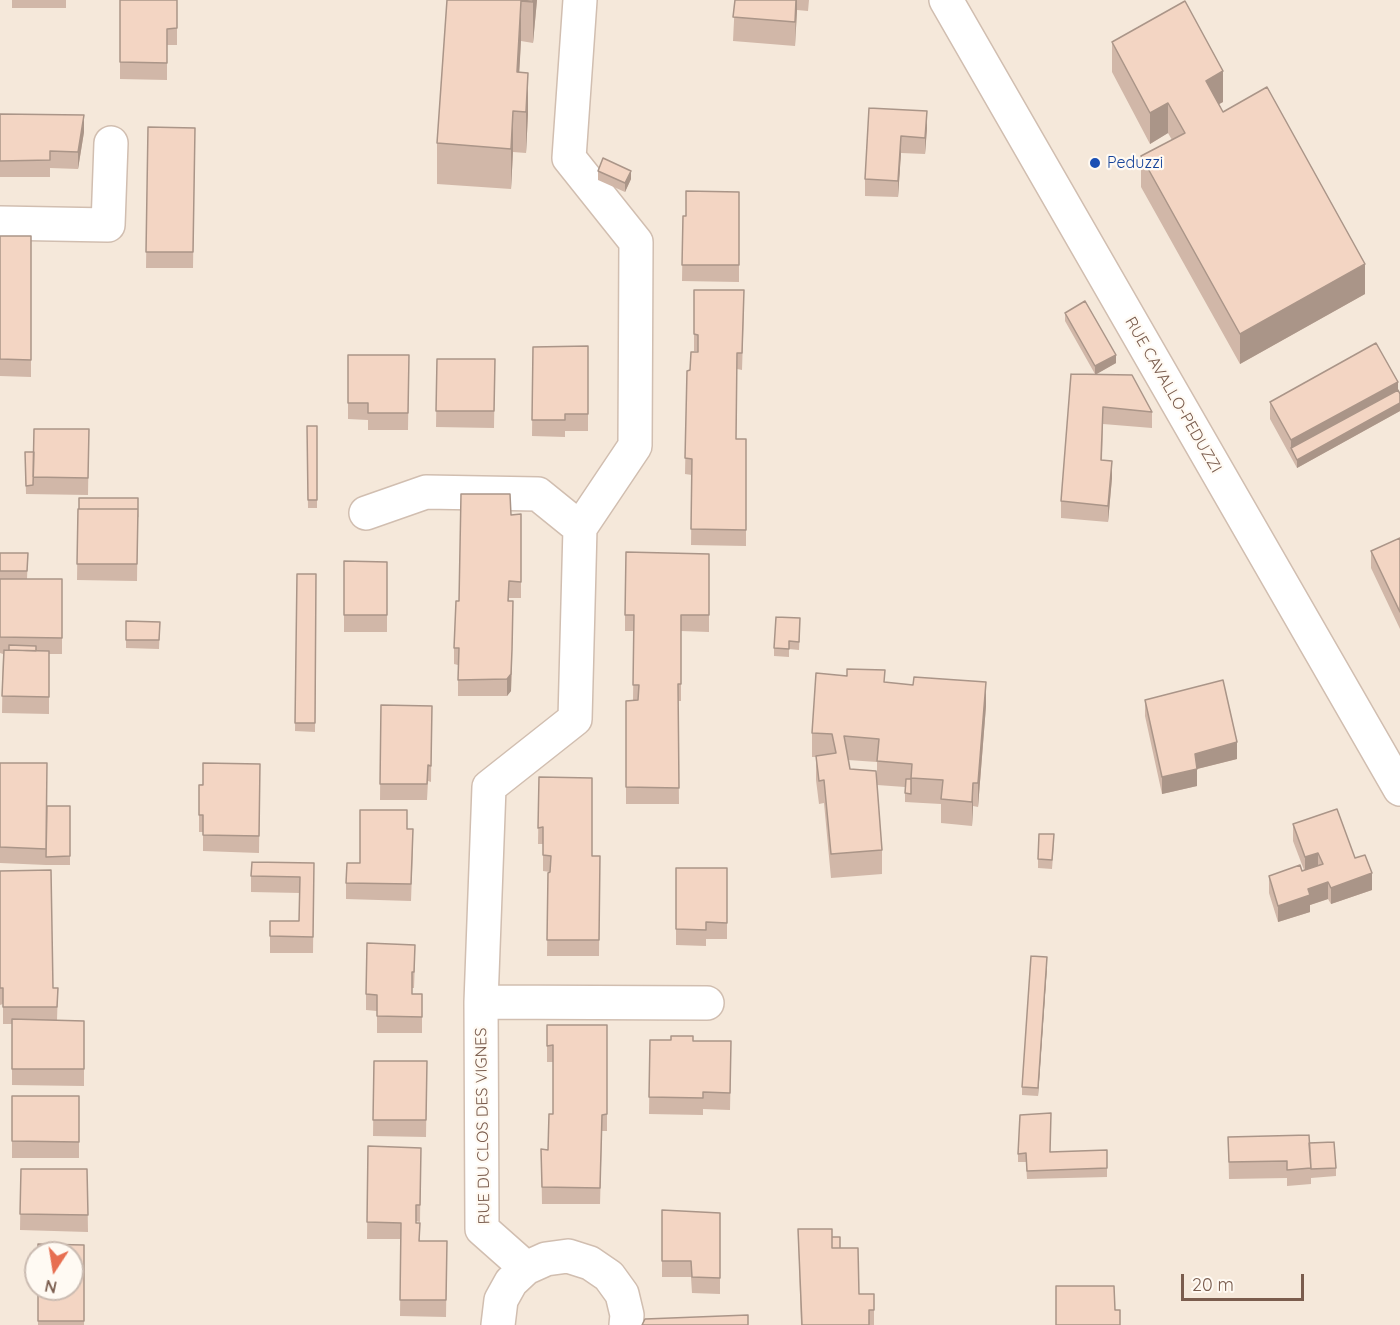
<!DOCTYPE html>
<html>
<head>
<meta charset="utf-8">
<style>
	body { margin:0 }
	#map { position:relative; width:1400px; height:1325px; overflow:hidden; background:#fdf6ec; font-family:Quicksand,sans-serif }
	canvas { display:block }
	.north { position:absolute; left:24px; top:1241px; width:60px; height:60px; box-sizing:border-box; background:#fffaf3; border:2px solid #cabbb1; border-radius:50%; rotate:192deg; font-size:16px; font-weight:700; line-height:24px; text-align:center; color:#7a5c4d }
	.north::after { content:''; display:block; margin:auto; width:21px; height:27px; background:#e76f51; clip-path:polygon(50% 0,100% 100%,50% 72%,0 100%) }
	.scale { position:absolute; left:1181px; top:1274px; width:123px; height:27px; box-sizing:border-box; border:3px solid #7a5c4d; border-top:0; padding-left:8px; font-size:18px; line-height:21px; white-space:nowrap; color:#7a5c4d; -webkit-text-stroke:4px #fffaf3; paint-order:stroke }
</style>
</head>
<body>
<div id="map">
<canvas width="1400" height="1325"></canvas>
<div class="north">N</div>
<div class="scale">20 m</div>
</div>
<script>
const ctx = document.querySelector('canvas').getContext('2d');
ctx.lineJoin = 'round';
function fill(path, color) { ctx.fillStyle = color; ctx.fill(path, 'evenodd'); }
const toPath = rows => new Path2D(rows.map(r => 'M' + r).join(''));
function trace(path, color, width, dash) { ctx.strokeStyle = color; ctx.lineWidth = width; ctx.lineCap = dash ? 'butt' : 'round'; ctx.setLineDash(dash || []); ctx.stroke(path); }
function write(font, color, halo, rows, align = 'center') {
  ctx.font = font + ' Quicksand,sans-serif'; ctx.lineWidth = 4.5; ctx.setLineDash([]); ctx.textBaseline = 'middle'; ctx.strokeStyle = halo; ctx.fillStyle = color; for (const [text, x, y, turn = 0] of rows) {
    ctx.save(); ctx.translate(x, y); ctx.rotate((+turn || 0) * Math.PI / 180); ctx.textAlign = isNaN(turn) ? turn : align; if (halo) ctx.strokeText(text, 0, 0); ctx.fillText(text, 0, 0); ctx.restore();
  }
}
fill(toPath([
	[0,0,1400,0,1400,1325,0,1325],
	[36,1253,72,1253,72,1289,36,1289]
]), '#f5e8da');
const minor = toPath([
	[946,0,1400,789],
	[0,223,108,225,111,143],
	[366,513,426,492,538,494,580,528],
	[481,1002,707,1003],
	[526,1268,482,1229,481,1002,489,787,575,719,580,528,635,446,636,242,569,158,580,0],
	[498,1325,501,1300,511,1282,526,1268,546,1259,568,1256,590,1263,609,1276,622,1294,627,1315,626,1325]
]);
trace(minor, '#d1beb0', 36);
trace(minor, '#fff', 33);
fill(toPath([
	[12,0,66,0,66,8,12,8],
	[120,0,177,0,177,45,167,45,167,80,120,79],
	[447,0,537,0,533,43,521,41,519,72,528,114,526,153,513,152,511,189,437,184,437,143],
	[735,0,809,0,808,11,797,10,795,46,733,41],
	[1112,42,1223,102,1219,104,1223,112,1365,294,1240,364,1141,187,1141,156,1172,140,1168,133,1150,144,1112,72],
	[869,108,927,128,925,154,901,153,898,197,865,196,865,179],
	[0,114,84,132,78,169,50,168,50,177,0,177],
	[148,127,195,128,193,268,146,268],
	[598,171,631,179,625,192,598,180],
	[739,192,739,282,682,281,683,216,686,216],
	[0,236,31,236,31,377,0,376],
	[694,290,744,307,742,370,737,369,736,439,746,439,746,546,691,545,692,475,685,474,687,371,690,370,698,352,698,351,694,351],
	[1065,313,1116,363,1096,374,1152,412,1152,428,1103,424,1102,460,1112,478,1108,522,1061,518,1061,501,1095,374,1065,321],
	[588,346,588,431,565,431,565,437,532,436,533,347],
	[348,355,409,355,408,430,368,430,368,420,348,419],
	[437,359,495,359,494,428,436,427],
	[1398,390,1400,394,1400,411,1297,468,1270,419,1270,402],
	[307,426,317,426,317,508,308,508],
	[89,429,88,495,26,494,25,452,34,452],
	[138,498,137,581,77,580,78,509],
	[511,515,521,582,521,598,509,598,512,666,511,691,507,696,458,696,458,665,454,664,454,648,459,601],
	[1400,538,1400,629,1371,568,1371,551],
	[0,553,28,553,27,579,0,579],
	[709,554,709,632,681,631,681,701,678,701,679,804,626,804,626,701,633,700,634,631,625,631,625,615],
	[344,561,387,562,387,632,344,632],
	[297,574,316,574,315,732,295,731],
	[0,579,62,579,62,654,49,654,49,714,2,713,3,654,0,653],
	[126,621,160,622,159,649,126,648],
	[800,627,799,650,789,649,789,657,774,656,774,648],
	[885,682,986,706,978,807,973,806,972,826,941,823,941,804,905,802,905,787,877,785,882,850,882,874,831,878,824,803,819,804,816,780,816,757,812,757,812,733],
	[848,760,877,762,877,784,850,769],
	[1145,700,1237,759,1197,769,1197,786,1162,794,1145,716],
	[381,705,432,706,431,782,428,781,427,800,380,800],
	[0,763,47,806,70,806,70,865,46,865,0,863],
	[260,764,259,853,203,851,203,832,199,832,199,785],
	[539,777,592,856,600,856,599,956,547,956,548,873,550,872,543,871,543,844,538,844],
	[1293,824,1355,858,1372,890,1331,904,1328,899,1310,905,1310,912,1278,922,1269,893,1269,876,1304,870,1293,841],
	[407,829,413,846,411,901,346,899,346,883,360,863],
	[1054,842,1052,869,1038,868,1038,859],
	[314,863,313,953,270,953,270,921,299,921,300,893,251,892,251,876],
	[676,868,727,868,727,939,706,939,706,946,676,945],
	[0,871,53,988,58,988,57,1020,84,1021,84,1086,12,1085,12,1024,3,1024,3,1004,0,1005],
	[415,961,414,988,412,988,412,994,422,994,422,1033,377,1033,377,1011,366,1010,366,994],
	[1047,966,1038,1096,1022,1095,1022,1087],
	[547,1025,607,1025,607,1131,602,1131,600,1204,542,1204,541,1149,548,1150,553,1114,553,1062,547,1062],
	[650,1040,693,1041,731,1058,730,1110,703,1109,703,1115,649,1114],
	[374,1061,427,1061,426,1137,373,1136],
	[12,1096,79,1096,79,1158,12,1158],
	[1228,1137,1309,1143,1336,1168,1336,1176,1311,1178,1311,1184,1287,1186,1287,1178,1229,1179],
	[368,1146,421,1148,420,1222,416,1221,420,1241,447,1241,446,1317,400,1316,401,1239,367,1239],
	[1107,1150,1107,1177,1027,1179,1026,1162,1018,1162,1018,1154],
	[21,1169,87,1169,88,1232,20,1230],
	[662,1210,720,1213,720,1294,692,1293,691,1277,662,1277],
	[798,1229,832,1237,840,1248,859,1294,874,1294,874,1325,801,1325],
	[84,1245,84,1325,38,1325,38,1289]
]), '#d1b7a8');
fill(toPath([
	[533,0,537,0,533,43],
	[796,0,797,0,797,10,795,46],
	[521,1,521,41,517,113,517,72],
	[1223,71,1223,102,1206,111,1206,81],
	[528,73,528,114,526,153,526,112],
	[1168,103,1168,133,1150,144,1150,113],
	[513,111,513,152,511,189,511,149],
	[927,111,927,128,925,154,925,138],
	[84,115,84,132,78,169,78,152],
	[901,136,901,153,898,197,898,181],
	[631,171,631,179,625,192,625,183],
	[1365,264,1365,294,1240,364,1240,334],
	[1116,355,1116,363,1095,375,1095,366],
	[1398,382,1398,398,1291,448,1291,440],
	[1400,403,1400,411,1297,468,1297,460],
	[1112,461,1112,478,1108,522,1108,506],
	[513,601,511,691,507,696,507,679],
	[986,682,986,706,978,807,978,783],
	[1237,742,1237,759,1197,769,1197,786,1162,794,1162,777,1195,754],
	[973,783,973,806,972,826,972,802],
	[1318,853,1318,869,1305,873,1305,857],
	[1372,873,1372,890,1331,904,1331,888],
	[1328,882,1328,899,1310,905,1310,912,1278,922,1278,906,1308,889],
	[1047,957,1047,966,1038,1096,1038,1088]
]), '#aa9588');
const building = toPath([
	[120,0,177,0,177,28,167,29,167,63,120,62,120,0],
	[447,0,533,0,533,2,521,1,517,72,528,73,526,112,513,111,511,149,437,143,447,0],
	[735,0,796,0,795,22,733,17,735,0],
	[1185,1,1223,71,1206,81,1223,112,1267,87,1365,264,1240,334,1141,156,1185,133,1168,103,1150,113,1112,42,1185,1],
	[869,108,927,111,925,138,901,136,898,181,865,179,869,108],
	[0,114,84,115,78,152,50,151,50,160,0,161,0,114],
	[148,127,195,128,193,252,146,252,148,127],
	[603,158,631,171,625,183,598,171,603,158],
	[686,191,739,192,739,265,682,265,683,216,686,216,686,191],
	[0,236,31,236,31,360,0,359,0,236],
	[694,290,744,290,742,353,737,353,736,439,746,439,746,530,691,529,692,459,685,458,687,371,690,370,691,352,698,352,698,335,694,334,694,290],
	[1085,301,1116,355,1095,366,1065,313,1085,301],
	[1376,343,1398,382,1291,440,1270,402,1376,343],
	[588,346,588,414,565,414,565,420,532,420,533,347,588,346],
	[348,355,409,355,408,413,368,413,368,403,348,403,348,355],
	[437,359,495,359,494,411,436,411,437,359],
	[1071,374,1132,375,1152,412,1103,407,1101,460,1112,461,1108,506,1061,501,1071,374],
	[1398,390,1400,394,1400,403,1297,460,1291,448,1398,390],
	[307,426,317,426,317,500,308,500,307,426],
	[34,429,89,429,88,478,33,477,34,429],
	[25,452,34,452,33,485,26,486,25,452],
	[461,494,510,494,511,515,521,514,521,582,509,581,508,601,513,601,512,650,511,674,507,679,458,680,459,648,454,648,456,601,459,601,461,494],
	[79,498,138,498,138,517,138,509,79,509,79,498],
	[78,509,138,509,137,564,77,564,78,509],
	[1400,538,1400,612,1371,551,1400,538],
	[626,552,709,554,709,615,681,615,681,684,678,684,679,788,626,787,626,701,638,700,639,685,633,685,634,615,625,615,626,552],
	[0,553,28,553,27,571,0,571,0,553],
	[344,561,387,562,387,615,344,615,344,561],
	[297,574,316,574,315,723,295,723,297,574],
	[0,579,62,579,62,638,0,637,0,579],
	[776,617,800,618,799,642,789,641,789,649,774,648,776,617],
	[126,621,160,622,159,640,126,640,126,621],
	[9,645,36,646,36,651,9,650,9,645],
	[4,650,49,651,49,697,2,696,4,650],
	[847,669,885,670,884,682,913,685,914,677,986,682,978,783,973,783,972,802,941,799,943,780,911,778,912,764,877,761,879,739,844,736,850,769,876,771,882,850,831,854,824,780,819,781,816,756,836,753,832,734,812,733,816,673,847,676,847,669],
	[1223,680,1237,742,1195,754,1197,769,1162,777,1145,700,1223,680],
	[381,705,432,706,431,766,428,765,427,784,380,784,381,705],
	[0,763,47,763,46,849,0,847,0,763],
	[203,763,260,764,259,836,203,835,203,815,199,815,199,785,203,785,203,763],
	[539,777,592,778,592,856,600,856,599,940,547,940,548,873,550,872,551,856,543,855,543,827,538,828,539,777],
	[906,779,911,779,911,794,905,793,906,779],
	[47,806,70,806,70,856,46,857,47,806],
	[1337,809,1355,858,1365,855,1372,873,1331,888,1328,882,1308,889,1310,895,1278,906,1269,876,1300,865,1302,871,1323,864,1318,853,1305,857,1293,824,1337,809],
	[360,810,407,810,407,829,413,829,411,884,346,883,347,863,360,863,360,810],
	[1039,834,1054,834,1052,860,1038,859,1039,834],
	[252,862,314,863,313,937,270,936,270,921,299,921,300,877,251,876,252,862],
	[676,868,727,868,727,923,706,922,706,930,676,929,676,868],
	[51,870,53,988,58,988,57,1007,3,1007,3,988,0,988,0,871,51,870],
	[367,943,415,945,414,972,412,972,412,994,422,994,422,1017,377,1016,377,995,366,994,367,943],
	[1031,956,1047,957,1038,1088,1022,1087,1031,956],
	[12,1019,84,1021,84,1069,12,1069,12,1019],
	[547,1025,607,1025,607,1114,602,1115,600,1188,542,1187,541,1149,548,1150,549,1114,553,1114,553,1045,547,1046,547,1025],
	[671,1036,693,1036,693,1041,731,1041,730,1093,703,1092,703,1098,649,1097,650,1040,671,1040,671,1036],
	[374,1061,427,1061,426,1120,373,1120,374,1061],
	[12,1096,79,1096,79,1142,12,1141,12,1096],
	[1051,1113,1050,1152,1107,1150,1107,1168,1027,1171,1026,1153,1018,1154,1020,1115,1051,1113],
	[1309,1135,1311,1168,1287,1170,1287,1161,1229,1162,1228,1137,1309,1135],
	[1334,1142,1336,1168,1311,1169,1309,1143,1334,1142],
	[368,1146,421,1148,420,1205,416,1205,416,1223,420,1223,419,1241,447,1241,446,1300,400,1300,401,1223,367,1222,368,1146],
	[21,1169,87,1169,88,1215,20,1214,21,1169],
	[662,1210,720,1213,720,1278,692,1277,691,1261,662,1261,662,1210],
	[798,1229,832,1229,832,1248,858,1248,859,1294,874,1294,874,1310,869,1310,869,1325,802,1325,798,1229],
	[832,1237,840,1237,840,1248,832,1248,832,1237],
	[38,1244,84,1245,84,1321,38,1321,38,1289,72,1289,72,1253,38,1253,38,1244],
	[1056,1286,1114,1286,1115,1310,1120,1310,1120,1325,1056,1325,1056,1286],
	[748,1315,748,1325,642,1325,645,1319,748,1315]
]);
fill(building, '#f3d5c3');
trace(building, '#aa9588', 1.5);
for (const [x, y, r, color] of [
	[1095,163,6,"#1a4fb4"]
]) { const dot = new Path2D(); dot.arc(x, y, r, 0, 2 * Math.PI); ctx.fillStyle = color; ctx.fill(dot); trace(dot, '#fffaf3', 2); }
write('16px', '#164399', '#fffaf3', [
	["Peduzzi",1107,163]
], 'left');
write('16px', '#7a5c4d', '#fffaf3', [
	["RUE CAVALLO-PEDUZZI",1173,395,60],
	["RUE DU CLOS DES VIGNES",483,1126,-91]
]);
</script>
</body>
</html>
